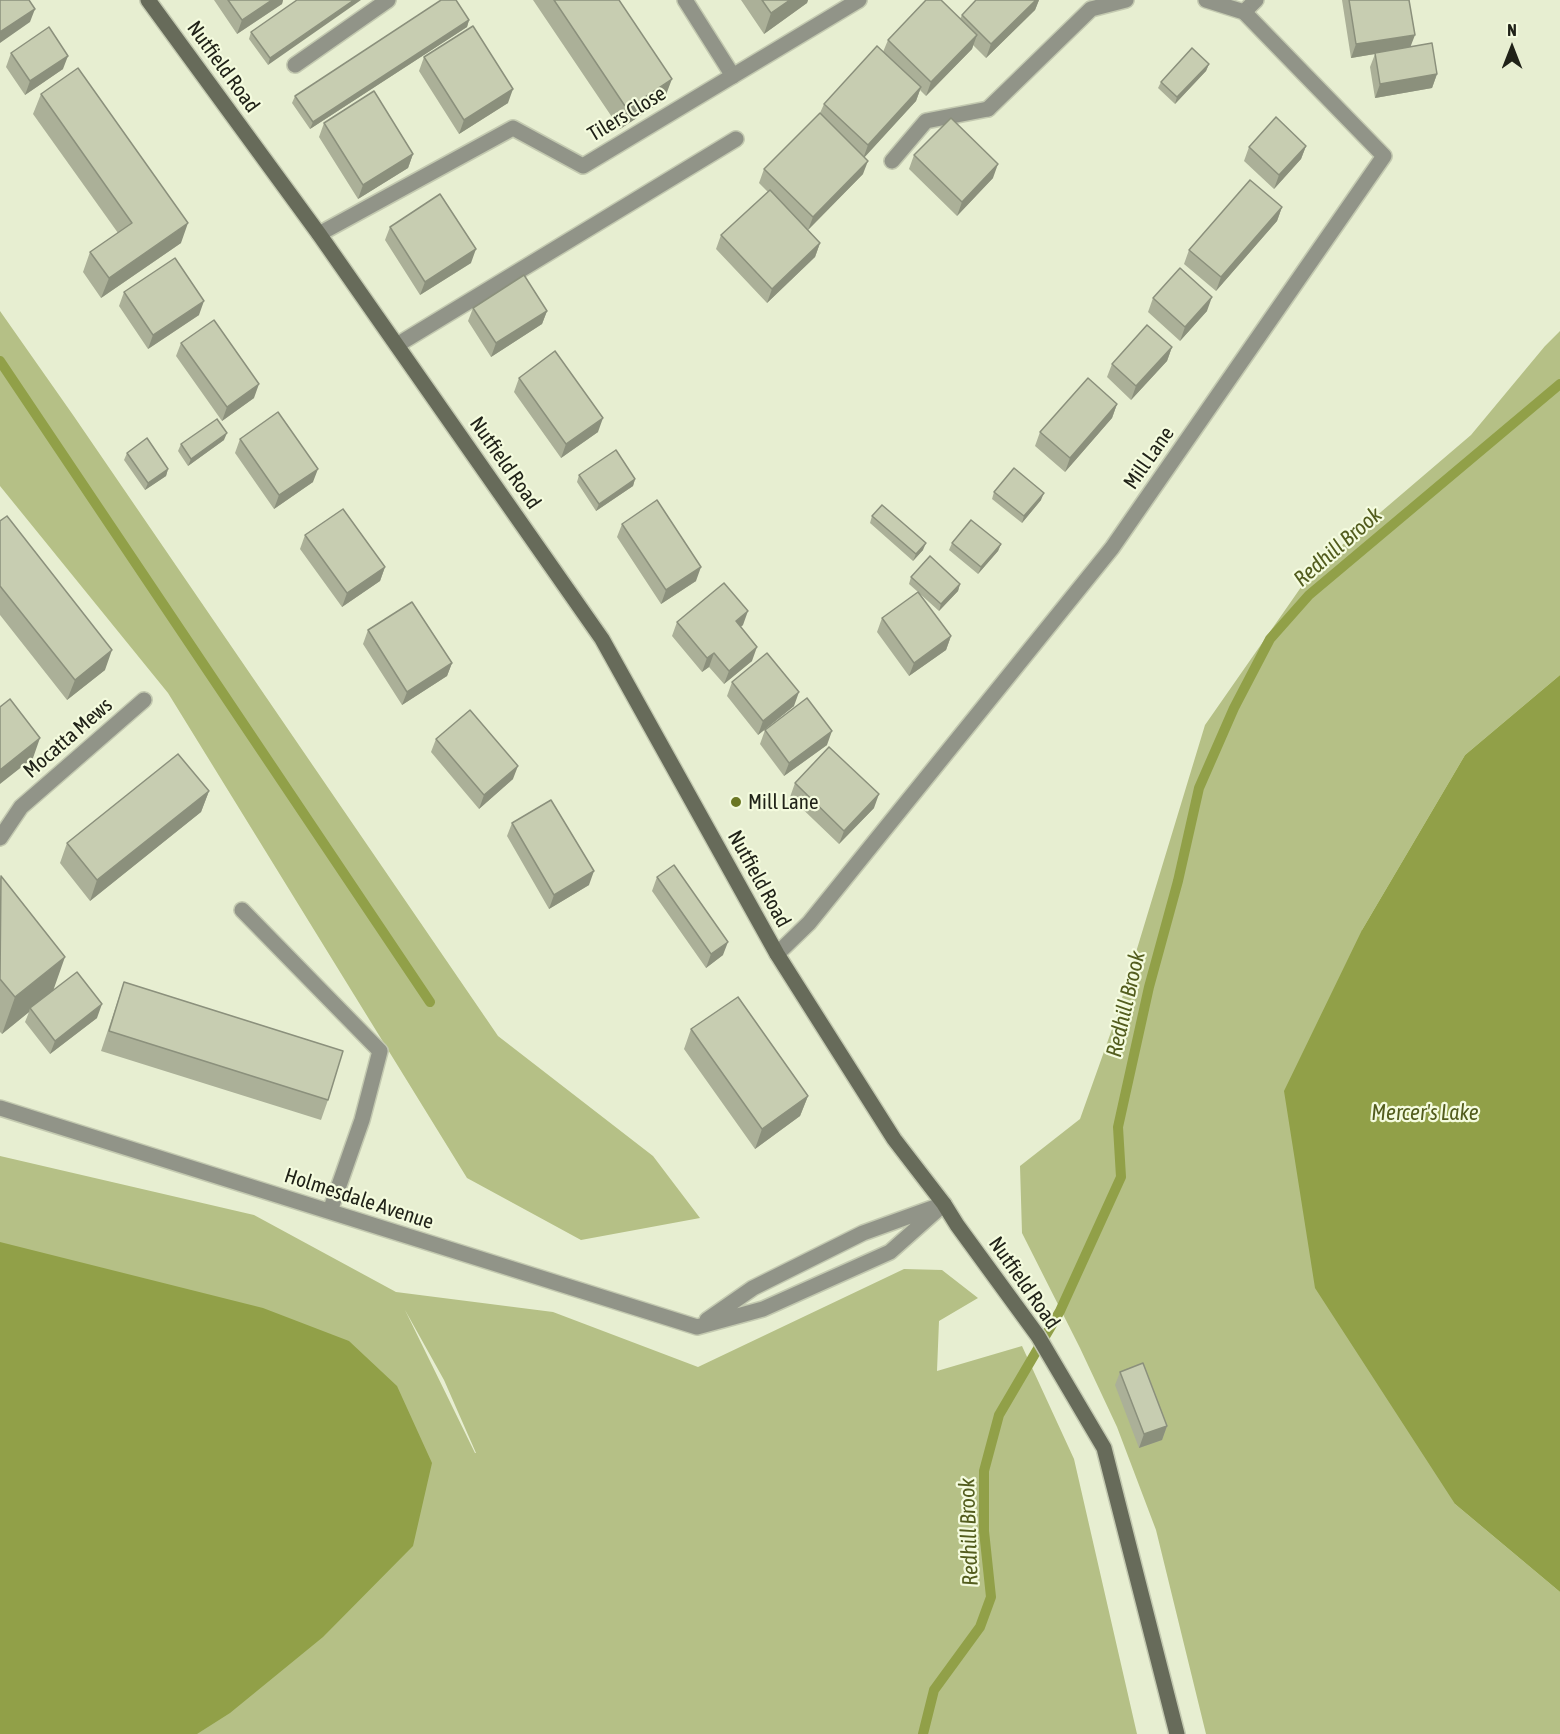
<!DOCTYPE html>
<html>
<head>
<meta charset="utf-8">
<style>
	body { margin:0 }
	#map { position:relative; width:1560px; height:1734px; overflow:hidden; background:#e7eed1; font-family:"Asap Condensed",sans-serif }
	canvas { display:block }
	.north { position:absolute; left:1482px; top:18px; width:60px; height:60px; -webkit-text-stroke:4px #f4fbde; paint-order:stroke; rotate:0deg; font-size:16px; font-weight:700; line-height:24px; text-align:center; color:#202218 }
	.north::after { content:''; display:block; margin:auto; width:21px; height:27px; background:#202218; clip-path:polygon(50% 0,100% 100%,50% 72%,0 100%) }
</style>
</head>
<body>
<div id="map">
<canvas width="1560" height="1734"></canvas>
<div class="north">N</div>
</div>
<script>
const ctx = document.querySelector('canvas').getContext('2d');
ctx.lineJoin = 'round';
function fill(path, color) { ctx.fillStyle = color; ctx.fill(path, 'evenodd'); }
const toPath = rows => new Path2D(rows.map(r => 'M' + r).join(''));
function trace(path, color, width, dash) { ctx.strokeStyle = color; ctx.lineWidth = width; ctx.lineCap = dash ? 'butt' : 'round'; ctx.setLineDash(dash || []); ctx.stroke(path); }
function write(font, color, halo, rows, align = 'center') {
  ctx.font = font + ' "Asap Condensed",sans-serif'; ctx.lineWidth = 4.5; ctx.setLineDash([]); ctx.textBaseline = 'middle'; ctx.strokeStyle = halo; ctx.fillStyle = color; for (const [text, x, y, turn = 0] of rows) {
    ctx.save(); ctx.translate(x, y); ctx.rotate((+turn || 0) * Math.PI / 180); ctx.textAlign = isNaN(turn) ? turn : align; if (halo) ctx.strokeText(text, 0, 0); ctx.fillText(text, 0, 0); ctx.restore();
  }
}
fill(toPath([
	[0,311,73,415,498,1036,653,1156,700,1218,581,1240,467,1178,168,693,0,486],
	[1560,331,1560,675,1465,755,1362,930,1455,1504,1560,1592,1560,1734,1206,1734,1156,1530,1117,1427,1080,1348,1022,1233,1020,1166,1080,1119,1116,1018,1205,725,1313,570,1471,435,1545,346],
	[0,1156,254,1215,396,1292,553,1312,698,1367,904,1269,942,1270,978,1298,939,1321,937,1371,1022,1346,1074,1459,1137,1734,0,1734],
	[405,1310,444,1380,476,1453,475,1453]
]), '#b5c086');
fill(toPath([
	[1560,675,1560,1592,1455,1504,1315,1288,1284,1091,1362,930,1465,755],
	[0,1242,263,1308,349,1341,397,1386,432,1463,413,1546,323,1637,230,1713,197,1734,0,1734]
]), '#91a048');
trace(toPath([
	[0,361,430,1002],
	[923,1734,934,1690,980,1627,991,1597,984,1531,984,1471,999,1415,1060,1311,1121,1177,1118,1127,1149,987,1178,881,1199,788,1234,708,1270,639,1309,595,1560,384]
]), '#91a048', 10);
const lane = toPath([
	[685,0,733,76],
	[1244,12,1256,0],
	[295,65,388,0],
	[892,161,926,121,988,109],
	[397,345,736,139],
	[242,910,380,1051,362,1120,330,1211]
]);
const street = toPath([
	[988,109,1091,9,1126,0],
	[319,234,513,128,583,166,859,0],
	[0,838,21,807,144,700],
	[777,954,809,923,1112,548,1384,156,1244,12,1206,0],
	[0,1108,697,1327,763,1309,890,1252,944,1204],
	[707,1320,753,1288,863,1233,935,1207]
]);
const secondary = toPath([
	[148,0,319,234,602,639,777,954,894,1139,944,1204,957,1225,1038,1336,1104,1448,1177,1734]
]);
trace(lane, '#c3c9b0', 18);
trace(street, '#c3c9b0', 18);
trace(secondary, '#c3c9b0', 18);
trace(lane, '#919488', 15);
trace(street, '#919488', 15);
trace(secondary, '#676b5a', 15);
fill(toPath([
	[214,0,283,0,282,4,237,34],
	[297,0,268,65,249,39,251,32],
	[533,0,619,0,664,100,620,129],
	[741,0,808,0,807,3,764,34],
	[976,0,1039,0,1035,10,986,58,973,45,972,49,926,96,920,90,916,101,864,157,863,174,808,230,820,243,815,257,767,303,716,249,721,235,768,192,759,183,764,169,820,113,824,104,883,52,888,40,960,19,962,15],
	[1342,0,1409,0,1410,47,1437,74,1432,88,1375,98,1370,67,1375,54,1351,58],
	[469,20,467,27,310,129,292,103,295,96],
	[11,53,63,69,25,95,6,67],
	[424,57,508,103,459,134,419,71],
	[1209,64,1206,71,1175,104,1158,88,1161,82],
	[41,94,181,243,101,298,83,272,90,252,118,233,33,114],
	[324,123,413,154,408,168,358,199,319,137],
	[1306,146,1301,159,1274,189,1244,161,1249,147],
	[914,155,993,178,957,216,909,169],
	[1282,207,1277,221,1216,291,1184,264,1189,250],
	[390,227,471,263,420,295,385,240],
	[124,292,199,315,148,349,119,306],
	[1153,298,1207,311,1180,341,1148,312],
	[473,308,547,311,542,324,491,357,468,321],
	[181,343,254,398,222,421,176,356],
	[1172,347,1167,361,1131,400,1107,377,1112,364],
	[519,378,598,432,561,458,514,392],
	[1117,404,1112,418,1065,472,1035,446,1040,432],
	[240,439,313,482,274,509,235,453],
	[224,440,188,466,178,451,181,444],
	[127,453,168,469,166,476,145,490,124,460],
	[579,475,635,479,633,486,596,511,577,482],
	[994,492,1041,500,1022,523,992,499],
	[872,516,923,550,913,561,870,523],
	[0,521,105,670,67,700,0,615],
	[622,524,696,581,661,604,617,537],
	[305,535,385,567,380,581,342,607,300,549],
	[952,543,1001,544,998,551,978,574,949,550],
	[911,577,960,584,958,591,939,611,919,593,951,636,946,650,909,676,877,632,882,618,918,592,909,584],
	[677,622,743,625,740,627,752,661,724,684,709,667,702,672,672,636],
	[368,630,452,663,447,676,402,705,363,644],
	[732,682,794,706,758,735,727,696],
	[765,730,827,745,784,776,760,744],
	[436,739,513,779,479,809,431,752],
	[795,783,874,808,839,844,790,797],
	[209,791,201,812,90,901,60,863,67,843],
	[512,823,589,885,549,909,507,836],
	[0,877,53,990,97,1018,50,1054,25,1022,29,1012,2,1034,0,1032],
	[657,877,723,955,706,968,652,891],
	[124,982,328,1100,321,1120,101,1051],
	[691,1029,808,1096,800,1116,755,1149,684,1049],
	[1120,1372,1167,1426,1162,1440,1139,1448,1115,1385]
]), '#abb098');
fill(toPath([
	[272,0,283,0,282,4,237,34,242,20],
	[354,0,361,0,268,65,270,58],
	[790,0,808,0,807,3,764,34,771,13],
	[1036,0,1039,0,1035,10,986,58,991,44],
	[35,9,30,22,0,43,0,32],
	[469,20,467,27,310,129,313,122],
	[977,35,972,49,926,96,931,82],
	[1415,35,1410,48,1351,58,1356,44],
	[68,56,63,69,25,95,30,81],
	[1209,64,1206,71,1175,104,1177,97],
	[1437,74,1432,88,1375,98,1380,84],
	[672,79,664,100,620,129,627,109],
	[921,87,916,101,863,159,868,145],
	[513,89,508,103,459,134,464,120],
	[1306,146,1301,159,1274,189,1279,175],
	[413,154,408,168,358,199,363,185],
	[868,161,863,174,808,230,813,217],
	[998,164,993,178,957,216,962,202],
	[1282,207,1277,221,1216,291,1221,277],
	[188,223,181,243,101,298,109,278],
	[820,243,815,257,767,303,772,289],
	[476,249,471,263,420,295,425,282],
	[1212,297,1207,311,1180,341,1185,327],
	[204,301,199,315,148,349,153,335],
	[547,311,542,324,491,357,496,343],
	[1172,347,1167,361,1131,400,1136,386],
	[259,384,254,398,222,421,227,407],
	[1117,404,1112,418,1065,472,1070,458],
	[603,418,598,432,561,458,566,444],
	[227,433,224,440,188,466,191,459],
	[168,469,166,476,145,490,148,483],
	[318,469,313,482,274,509,279,495],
	[635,479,633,486,596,511,599,504],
	[1044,493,1041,500,1022,523,1024,516],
	[926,543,923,550,913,561,916,554],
	[1001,544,998,551,978,574,981,567],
	[385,567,380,581,342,607,347,593],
	[701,567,696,581,661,604,666,590],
	[960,584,958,591,939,611,941,604],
	[748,611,743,625,731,635,736,621],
	[951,636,946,650,909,676,914,663],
	[757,647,752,661,724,684,729,671],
	[112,650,105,670,67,700,75,680],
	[714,653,709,667,702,672,707,658],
	[452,663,447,676,402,705,407,692],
	[799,692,794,706,758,735,763,721],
	[832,731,827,745,784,776,789,763],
	[40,738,33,758,0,784,0,770],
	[518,766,513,779,479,809,484,795],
	[209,791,201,812,90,901,97,880],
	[879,794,874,808,839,844,844,831],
	[594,871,589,885,549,909,554,895],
	[728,942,723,955,706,968,711,954],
	[65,957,52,994,30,1008,29,1012,2,1034,15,997],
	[102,1004,97,1018,50,1054,55,1041],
	[808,1096,800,1116,755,1149,762,1129],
	[1167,1426,1162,1440,1139,1448,1144,1434]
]), '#8b907c');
const building = toPath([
	[0,0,29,0,35,9,0,32,0,0],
	[228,0,272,0,242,20,228,0],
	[297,0,354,0,270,58,251,32,297,0],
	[441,0,456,0,469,20,313,122,295,96,441,0],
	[554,0,619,0,672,79,627,109,554,0],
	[762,0,790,0,771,13,762,0],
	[926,0,941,0,977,35,931,82,888,40,926,0],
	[976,0,1036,0,991,44,962,15,976,0],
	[1349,0,1409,0,1415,35,1356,44,1349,0],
	[473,26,513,89,464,120,424,57,473,26],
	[49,27,68,56,30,81,11,53,49,27],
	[1432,43,1437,74,1380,84,1375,53,1432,43],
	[877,46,921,87,868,145,824,104,877,46],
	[1192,48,1209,64,1177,97,1161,82,1192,48],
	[78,68,188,223,109,278,90,252,132,223,41,94,78,68],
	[374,91,413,154,363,185,324,123,374,91],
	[820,113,868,161,813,217,764,169,820,113],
	[1276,117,1306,146,1279,175,1249,147,1276,117],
	[951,118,998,164,962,202,914,155,951,118],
	[1250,180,1282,207,1221,277,1189,250,1250,180],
	[770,190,820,243,772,289,721,235,770,190],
	[440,194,476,249,425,282,390,227,440,194],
	[175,258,204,301,153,335,124,292,175,258],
	[1180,268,1212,297,1185,327,1153,298,1180,268],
	[524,275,547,311,496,343,473,308,524,275],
	[214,320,259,384,227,407,181,343,214,320],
	[1147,325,1172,347,1136,386,1112,364,1147,325],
	[555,351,603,418,566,444,519,378,555,351],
	[1088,378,1117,404,1070,458,1040,432,1088,378],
	[278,412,318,469,279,495,240,439,278,412],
	[217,419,227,433,191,459,181,444,217,419],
	[147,438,168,469,148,483,127,453,147,438],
	[616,450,635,479,599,504,579,475,616,450],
	[1014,468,1044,493,1024,516,994,492,1014,468],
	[657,500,701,567,666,590,622,524,657,500],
	[882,505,926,543,916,554,872,516,882,505],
	[343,509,385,567,347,593,305,535,343,509],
	[7,516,112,650,75,680,0,586,0,521,7,516],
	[971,520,1001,544,981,567,952,543,971,520],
	[930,556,960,584,941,604,911,577,930,556],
	[724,583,748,611,736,621,757,647,729,671,714,653,707,658,677,622,724,583],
	[918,592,951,636,914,663,882,618,918,592],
	[412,602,452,663,407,692,368,630,412,602],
	[767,653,799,692,763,721,732,682,767,653],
	[807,698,832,731,789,763,765,730,807,698],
	[10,699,40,738,0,770,0,707,10,699],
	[470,710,518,766,484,795,436,739,470,710],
	[829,747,879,794,844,831,795,783,829,747],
	[178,754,209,791,97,880,67,843,178,754],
	[551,800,594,871,554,895,512,823,551,800],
	[674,865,728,942,711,954,657,877,674,865],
	[1,876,65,957,15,997,0,979,1,876],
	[77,972,102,1004,55,1041,30,1008,77,972],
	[124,982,343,1051,328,1100,109,1031,124,982],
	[738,997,808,1096,762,1129,691,1029,738,997],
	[1143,1363,1167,1426,1144,1434,1120,1372,1143,1363]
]);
fill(building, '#c7cdb1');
trace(building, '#8b907c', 1.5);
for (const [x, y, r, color] of [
	[736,802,6,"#6b7723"]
]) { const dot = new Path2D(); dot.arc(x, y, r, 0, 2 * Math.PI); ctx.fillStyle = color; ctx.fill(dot); trace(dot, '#f4fbde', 2); }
write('21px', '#202218', '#f4fbde', [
	["Nutfield Road",223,67,54],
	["Tilers Close",627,114,-31],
	["Mill Lane",1149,458,-55],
	["Nutfield Road",505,463,55],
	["Mocatta Mews",68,738,-41],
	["Nutfield Road",759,879,61],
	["Holmesdale Avenue",359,1199,18],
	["Nutfield Road",1024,1283,55]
]);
write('21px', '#202218', '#f4fbde', [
	["Mill Lane",748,802]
], 'left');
write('italic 22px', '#525c1d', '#f4fbde', [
	["Redhill Brook",1338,547,-41],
	["Redhill Brook",1126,1004,-77],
	["Mercer's Lake",1425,1113],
	["Redhill Brook",969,1532,-92]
]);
</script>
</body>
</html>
